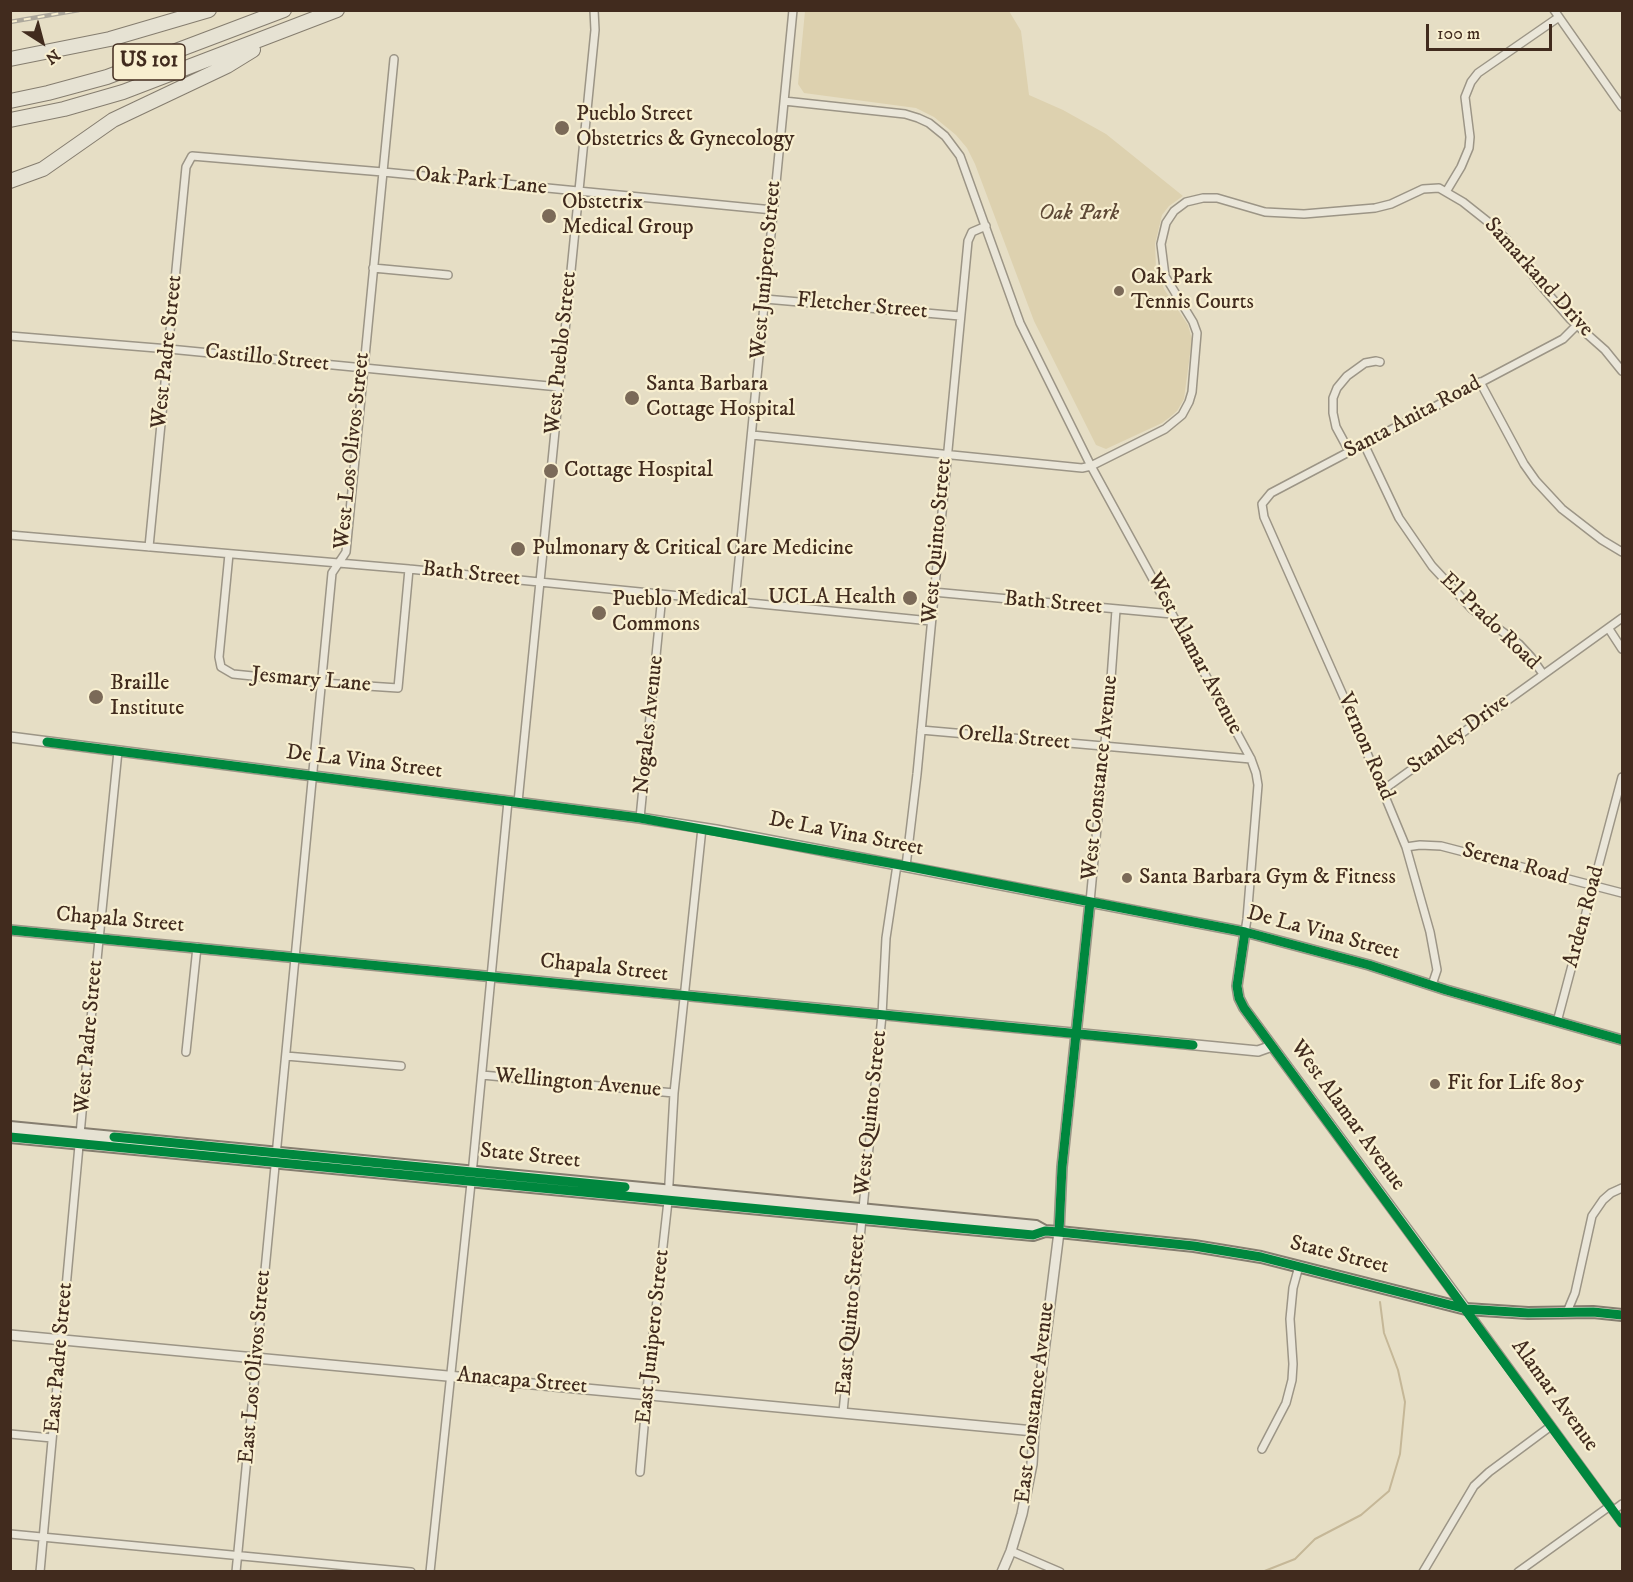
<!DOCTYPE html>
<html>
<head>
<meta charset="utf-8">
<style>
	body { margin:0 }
	#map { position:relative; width:1633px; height:1582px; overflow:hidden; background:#e6dec5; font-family:"IM FELL DW Pica",serif }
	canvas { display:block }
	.frame { position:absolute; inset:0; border:12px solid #412b1e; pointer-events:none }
	.north { position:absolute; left:12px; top:12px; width:60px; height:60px; -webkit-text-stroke:4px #f8efd0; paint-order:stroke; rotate:144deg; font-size:16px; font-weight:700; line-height:24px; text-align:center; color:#412b1e }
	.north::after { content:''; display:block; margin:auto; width:21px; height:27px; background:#412b1e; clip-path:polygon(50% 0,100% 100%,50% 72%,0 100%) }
	.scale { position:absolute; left:1426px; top:24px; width:126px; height:27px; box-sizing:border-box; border:3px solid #412b1e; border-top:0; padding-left:8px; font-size:18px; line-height:21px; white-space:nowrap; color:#412b1e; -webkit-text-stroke:4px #f8efd0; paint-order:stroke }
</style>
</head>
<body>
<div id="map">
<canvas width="1633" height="1582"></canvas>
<div class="frame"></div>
<div class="north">N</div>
<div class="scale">100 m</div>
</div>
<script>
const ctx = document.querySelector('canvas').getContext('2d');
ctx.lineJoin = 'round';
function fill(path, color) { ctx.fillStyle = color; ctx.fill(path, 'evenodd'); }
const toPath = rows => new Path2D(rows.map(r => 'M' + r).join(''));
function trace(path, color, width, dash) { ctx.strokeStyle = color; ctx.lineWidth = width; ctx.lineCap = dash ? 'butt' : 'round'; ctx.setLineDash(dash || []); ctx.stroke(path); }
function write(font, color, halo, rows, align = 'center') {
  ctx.font = font + ' "IM FELL DW Pica",serif'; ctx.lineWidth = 4.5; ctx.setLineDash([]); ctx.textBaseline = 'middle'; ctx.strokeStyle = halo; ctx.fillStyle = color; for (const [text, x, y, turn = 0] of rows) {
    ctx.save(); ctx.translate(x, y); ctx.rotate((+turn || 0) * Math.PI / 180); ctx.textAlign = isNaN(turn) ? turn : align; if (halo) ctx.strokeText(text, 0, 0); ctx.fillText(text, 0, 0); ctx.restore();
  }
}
fill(toPath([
	[805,11,1009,11,1021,31,1029,95,1063,110,1106,134,1183,196,1169,206,1162,215,1155,244,1156,267,1164,289,1188,325,1192,339,1184,399,1177,411,1170,417,1162,423,1106,449,1096,445,1034,321,975,164,967,148,956,135,934,117,916,108,804,93,798,84]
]), '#ddd1af');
trace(toPath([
	[1262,1572,1295,1559,1315,1539,1361,1515,1389,1491,1400,1454,1405,1402,1398,1370,1384,1333,1380,1302]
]), '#c5b797', 2);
const minor = toPath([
	[1554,10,1622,107],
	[784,101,905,114,918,118,929,123,945,136,960,156,1020,323,1091,466,1212,687,1251,759,1256,773,1258,785,1247,919,1245,932],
	[1446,192,1461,167,1469,148,1470,137,1465,97,1471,82,1478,73,1559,17],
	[373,268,448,275],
	[765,299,960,316],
	[10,336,169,349,559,387],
	[1480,382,1524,464,1536,481,1562,509,1602,540,1622,552],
	[752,435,1082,468,1091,466,1165,429,1182,415,1189,402,1192,392,1197,333,1193,322,1165,276,1161,244,1166,223,1174,211,1186,202,1203,198,1217,198,1265,212,1304,214,1375,208,1391,204,1423,189,1439,188,1463,202,1492,225,1506,239,1538,282,1570,319,1605,350,1622,371],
	[1364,444,1399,518,1432,566,1472,609,1519,644,1531,657,1543,674],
	[1349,451,1336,427,1333,413,1333,398,1337,388,1347,376,1365,363,1376,361,1380,362],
	[10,535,409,569,931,621],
	[149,547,186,167,192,156,383,172,773,210],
	[229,554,219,657,221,667,233,674,322,683,398,688,409,569],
	[933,592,1172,614],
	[735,601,793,10],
	[1609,629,1622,649],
	[921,730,1251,759],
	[1383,790,1622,618],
	[518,802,595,30,594,10],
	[640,818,662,595],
	[1406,847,1420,845,1441,846,1622,893],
	[906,866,917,774,968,241,972,232,986,226],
	[1090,902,1111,679,1116,610],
	[1432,985,1437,970,1430,932,1406,847,1345,700,1264,517,1262,504,1271,493,1563,339,1577,325],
	[1557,1022,1622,777],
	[186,1052,197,947],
	[286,1056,401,1066],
	[482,1075,674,1093],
	[1466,1309,1622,1523],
	[1567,1312,1575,1293,1592,1216,1603,1200,1611,1193,1622,1188],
	[843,1412,882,1015,886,938,897,865],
	[10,1434,52,1438],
	[1262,1449,1286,1403,1292,1380,1293,1364,1290,1319,1293,1288,1299,1266],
	[640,1472,648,1381,668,1201,674,1093,702,828],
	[1614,1510,1622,1504],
	[10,1534,411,1572],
	[1011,1551,1060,1572],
	[40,1572,86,1069,118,751],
	[236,1572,332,573,346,552,394,59],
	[430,1572,473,1164,508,801],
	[1423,1572,1474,1486,1489,1472,1551,1426],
	[1518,1572,1610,1506]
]);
const tertiary = toPath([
	[10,737,640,818,716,830,1245,932,1369,965,1446,990,1622,1040],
	[10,930,1258,1051,1272,1046],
	[1245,932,1237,986,1239,998,1244,1008,1466,1309],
	[10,1335,1034,1431],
	[1002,1572,1011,1551,1022,1514,1032,1464,1034,1431,1059,1232,1062,1167,1090,902]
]);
const primary = toPath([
	[10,1127,1036,1226,1045,1231],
	[10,1137,958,1228,1033,1235,1045,1231,1059,1232,1194,1246,1261,1257,1466,1309,1528,1313,1593,1312,1622,1315]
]);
const motorway = toPath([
	[10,59,110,39,209,10],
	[10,101,48,93,107,77,284,10],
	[10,120,64,109,123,92,337,10],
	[10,181,43,169,113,120,227,66,253,50]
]);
trace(minor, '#9c9586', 10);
trace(tertiary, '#9c9586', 12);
trace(primary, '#857d6f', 14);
trace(motorway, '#857d6f', 16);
trace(minor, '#eae6d9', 7);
trace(tertiary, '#eae6d9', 9);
trace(primary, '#e6e2d3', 10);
trace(motorway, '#e6e2d3', 14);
const rail = toPath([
	[10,22,79,10]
]);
trace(rail, '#ada89c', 4.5);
trace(rail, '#f8efd0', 2, [7]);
trace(toPath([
	[47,742,640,818,906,866,1245,932,1369,965,1446,990,1622,1040],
	[10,930,1193,1045],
	[1245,932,1237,986,1239,998,1244,1008,1622,1523],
	[10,1137,958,1228,1033,1235,1045,1231,1059,1232,1194,1246,1261,1257,1466,1309,1528,1313,1593,1312,1622,1315],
	[114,1137,625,1187],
	[1059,1232,1062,1167,1090,902]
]), '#00873e', 9);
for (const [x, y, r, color] of [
	[562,128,8,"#7b6a58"],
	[549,216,8,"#7b6a58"],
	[1119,291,6,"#7b6a58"],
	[632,398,8,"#7b6a58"],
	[551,471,8,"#7b6a58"],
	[518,549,8,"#7b6a58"],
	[910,598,8,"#7b6a58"],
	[599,613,8,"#7b6a58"],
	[96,697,8,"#7b6a58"],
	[1127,878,6,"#7b6a58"],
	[1435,1084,6,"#7b6a58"]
]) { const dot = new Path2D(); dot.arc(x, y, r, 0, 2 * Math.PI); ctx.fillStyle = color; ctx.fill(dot); trace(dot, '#f8efd0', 2); }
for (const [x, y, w] of [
	[149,62,72]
]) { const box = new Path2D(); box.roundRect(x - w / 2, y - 18, w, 36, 4.5); ctx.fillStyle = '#f8efd0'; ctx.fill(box); trace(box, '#412b1e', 1.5); }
write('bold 21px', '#412b1e', null, [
	["US 101",149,62]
]);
write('22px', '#412b1e', '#f8efd0', [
	["Pueblo Street",576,115],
	["Obstetrics & Gynecology",576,140],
	["Obstetrix",562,203],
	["Medical Group",562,228],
	["Oak Park",1131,278],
	["Tennis Courts",1131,303],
	["Santa Barbara",646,385],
	["Cottage Hospital",646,410],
	["Cottage Hospital",564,471],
	["Pulmonary & Critical Care Medicine",532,549],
	["UCLA Health",896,598,"right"],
	["Pueblo Medical",612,600],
	["Commons",612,625],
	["Braille",110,684],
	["Institute",110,709],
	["Santa Barbara Gym & Fitness",1139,878],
	["Fit for Life 805",1447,1084]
], 'left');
write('22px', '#412b1e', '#f8efd0', [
	["Oak Park Lane",481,182,6],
	["West Junipero Street",767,270,-85],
	["Samarkand Drive",1538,278,48],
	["Fletcher Street",862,307,5],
	["West Padre Street",168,352,-84],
	["West Pueblo Street",562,353,-84],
	["Castillo Street",267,359,6],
	["Santa Anita Road",1413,418,-28],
	["West Los Olivos Street",353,451,-84],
	["West Quinto Street",938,541,-85],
	["Bath Street",471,575,6],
	["Bath Street",1053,604,5],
	["El Prado Road",1489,622,44],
	["West Alamar Avenue",1194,654,62],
	["Jesmary Lane",311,681,5],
	["Nogales Avenue",650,725,-84],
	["Stanley Drive",1459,735,-36],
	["Orella Street",1014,739,5],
	["Vernon Road",1365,747,67],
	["De La Vina Street",364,763,7],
	["West Constance Avenue",1101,778,-84],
	["De La Vina Street",846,835,11],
	["Serena Road",1515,865,15],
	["Arden Road",1585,917,-75],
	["Chapala Street",120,921,5],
	["De La Vina Street",1323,934,15],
	["Chapala Street",604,969,6],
	["West Padre Street",90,1037,-85],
	["Wellington Avenue",578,1084,5],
	["West Quinto Street",872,1113,-84],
	["West Alamar Avenue",1347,1116,54],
	["State Street",530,1157,6],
	["State Street",1339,1256,14],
	["East Quinto Street",852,1315,-85],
	["East Junipero Street",654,1337,-84],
	["East Padre Street",60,1358,-85],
	["East Los Olivos Street",256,1367,-85],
	["Anacapa Street",522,1382,5],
	["Alamar Avenue",1554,1396,54],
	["East Constance Avenue",1036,1403,-83]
]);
write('italic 22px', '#5f4a37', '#f8efd0', [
	["Oak Park",1079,214]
]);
</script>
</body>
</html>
